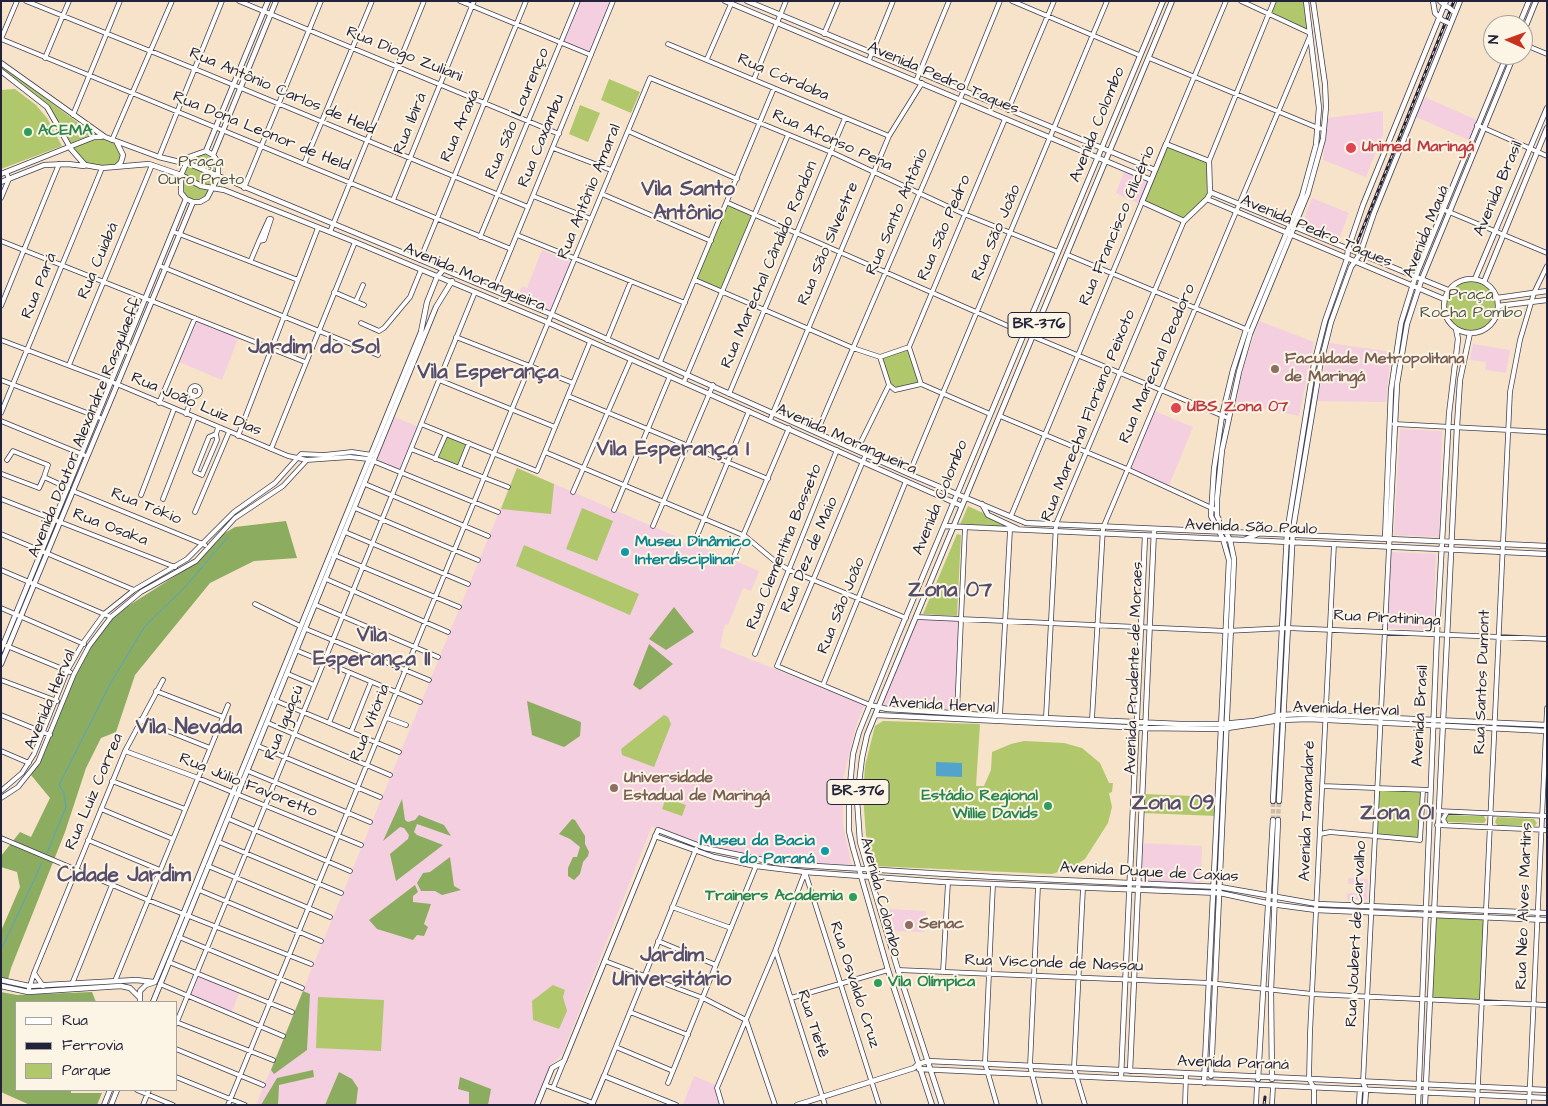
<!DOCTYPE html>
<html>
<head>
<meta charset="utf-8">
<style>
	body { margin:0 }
	#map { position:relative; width:1548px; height:1106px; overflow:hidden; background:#f7e3ca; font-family:"Architects Daughter",sans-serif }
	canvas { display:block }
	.frame { position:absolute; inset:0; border:2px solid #22223b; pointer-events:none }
	.legend { position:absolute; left:15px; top:1001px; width:162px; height:90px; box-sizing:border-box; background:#fcf5e5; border:1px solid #a5a1a1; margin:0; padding:6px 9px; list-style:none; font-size:15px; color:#22223b }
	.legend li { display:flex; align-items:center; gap:10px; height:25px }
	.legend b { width:25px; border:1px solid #a5a1a1 }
	.north { position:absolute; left:1483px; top:15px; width:50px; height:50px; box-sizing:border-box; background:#fcf5e5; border:1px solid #a5a1a1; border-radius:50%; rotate:272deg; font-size:14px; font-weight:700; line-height:20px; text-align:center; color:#22223b }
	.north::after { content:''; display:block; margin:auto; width:18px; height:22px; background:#c8321e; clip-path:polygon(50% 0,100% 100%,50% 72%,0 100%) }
</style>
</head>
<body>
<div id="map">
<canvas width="1548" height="1106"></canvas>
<div class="frame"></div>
<ul class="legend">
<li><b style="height:6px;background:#fff"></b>Rua</li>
<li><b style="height:6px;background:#22223b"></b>Ferrovia</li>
<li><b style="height:14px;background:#b0c76c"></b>Parque</li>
</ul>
<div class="north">N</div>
</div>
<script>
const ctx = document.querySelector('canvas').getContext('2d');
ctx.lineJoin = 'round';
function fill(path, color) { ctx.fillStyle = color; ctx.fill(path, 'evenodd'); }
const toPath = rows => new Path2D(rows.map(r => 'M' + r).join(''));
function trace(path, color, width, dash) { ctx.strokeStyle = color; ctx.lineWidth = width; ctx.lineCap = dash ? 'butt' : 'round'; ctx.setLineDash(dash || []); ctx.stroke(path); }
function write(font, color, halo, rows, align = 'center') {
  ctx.font = font + ' "Architects Daughter",sans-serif'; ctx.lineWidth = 4; ctx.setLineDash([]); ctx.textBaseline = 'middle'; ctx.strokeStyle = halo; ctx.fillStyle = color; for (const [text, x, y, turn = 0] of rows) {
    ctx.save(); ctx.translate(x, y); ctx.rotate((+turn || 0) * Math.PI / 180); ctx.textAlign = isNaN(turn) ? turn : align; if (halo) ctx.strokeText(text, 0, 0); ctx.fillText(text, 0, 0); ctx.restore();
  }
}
fill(toPath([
	[578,1,606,1,612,4,591,55,561,44],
	[1422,96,1479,121,1471,141,1414,116],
	[1383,111,1383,134,1366,177,1323,160,1327,118],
	[1125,169,1151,180,1141,205,1116,193],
	[1312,198,1349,213,1339,239,1302,224],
	[542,250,571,262,551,311,517,297,522,286,527,288],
	[195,318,239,336,222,380,177,361],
	[1259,321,1314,342,1299,416,1236,402,1244,363],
	[1330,343,1391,352,1386,402,1317,401],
	[1473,344,1510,350,1506,373,1485,370,1486,362,1470,360],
	[1152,410,1193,427,1168,488,1127,469],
	[392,416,419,427,401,473,374,461],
	[1400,429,1442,431,1439,537,1394,535],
	[517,468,675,536,680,538,679,541,686,544,687,541,759,571,751,591,743,588,728,625,725,624,720,647,864,705,855,729,843,780,843,826,852,867,783,863,698,845,652,826,562,1055,550,1066,534,1105,256,1105],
	[1391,552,1436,554,1433,630,1388,628],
	[916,617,961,619,957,712,878,708],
	[1140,843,1202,846,1201,886,1139,883],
	[1348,878,1368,879,1367,900,1347,900,1347,893,1361,893,1361,885,1348,884],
	[888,909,926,911,924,932,895,931],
	[196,973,240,991,231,1014,187,995],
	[694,1076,718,1086,722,1105,683,1105]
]), '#f3cfdf');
fill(toPath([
	[1274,1,1306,1,1310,33,1269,14],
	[1,65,93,134,71,143,48,106,1,71],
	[609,79,640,92,631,113,601,100],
	[15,89,36,105,47,118,62,146,1,169,1,90],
	[580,105,600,113,588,142,569,134],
	[95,138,102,138,119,145,122,149,120,164,103,166,81,163,71,149],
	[1166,144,1209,161,1210,192,1184,221,1142,202],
	[206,151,216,158,219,172,207,198,196,203,183,196,179,181,187,160],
	[728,203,755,215,722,291,695,280],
	'1444 306a27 27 0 1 1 54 0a27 27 0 1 1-54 0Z',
	[909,347,921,384,891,389,880,357],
	[446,434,469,443,459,468,435,459],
	[517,468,554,484,551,514,501,509],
	[968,506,1022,531,959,527],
	[582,508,613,521,597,561,566,549],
	[957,534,961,535,957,616,923,614],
	[524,545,639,594,630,615,516,566],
	[664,715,668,717,671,724,654,767,622,755,621,749],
	[883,721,980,724,976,786,984,786,991,770,992,752,1011,744,1024,741,1064,743,1082,748,1100,763,1109,783,1113,783,1112,792,1109,793,1112,807,1108,823,1085,859,1073,867,1052,874,873,866,866,835,863,796,865,766,875,726],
	[1376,788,1423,790,1420,840,1374,838],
	[1142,794,1218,797,1217,816,1142,813],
	[666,798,686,805,682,816,662,809],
	[1447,815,1484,816,1486,820,1484,823,1447,822,1445,820],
	[1497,817,1534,819,1537,823,1535,826,1497,825,1495,822],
	[1433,914,1486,916,1482,1002,1429,1000],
	[553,985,565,990,563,997,567,1011,559,1029,533,1020,532,1001],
	[318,997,384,1000,381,1051,316,1048]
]), '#b0c76c');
fill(toPath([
	[286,521,297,558,254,561,210,583,135,675,116,732,101,738,86,768,65,832,11,968,7,983,1,980,1,931,20,887,17,872,1,867,1,856,20,832,31,837,50,798,31,775,89,647,112,619,125,608,197,562,220,536,235,527],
	[674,607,694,632,666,650,649,639],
	[649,644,673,664,640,690,633,685],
	[527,701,581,722,580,736,564,747,532,735],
	[402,799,405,820,408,822,415,820,419,815,444,825,451,836,417,824,414,832,417,835,443,845,396,881,390,854,408,839,409,835,404,828,400,827,383,841],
	[572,819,575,820,585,836,585,844,589,852,588,856,583,862,580,874,574,880,568,876,568,868,573,857,577,857,580,847,570,839,559,834],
	[450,857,454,886,461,890,442,895,435,891,421,891,417,883,423,873,430,872],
	[415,885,418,892,413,896,413,902,431,904,424,924,428,927,424,936,417,935,413,940,377,929,369,920],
	[303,991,310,994,307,1050,274,1074,271,1070],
	[1,992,17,995,92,992,96,1002,16,1002,16,1090,71,1090,71,1093,102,1093,97,1105,30,1105,1,1092],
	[313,1070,314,1077,279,1085,278,1105,261,1105,277,1078],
	[339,1072,352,1079,358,1088,356,1105,325,1105],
	[460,1077,491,1089,488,1105,469,1105,469,1092,458,1089]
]), '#8cac60');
fill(toPath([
	[936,762,962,763,962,777,936,776]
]), '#53a3cd');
trace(toPath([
	[47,853,66,807,64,793,59,785,110,684,145,626,186,586,228,537],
	[1,950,42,863]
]), '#53a3cd', 1);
trace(toPath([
	[1273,820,1273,801],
	[1278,820,1279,801]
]), '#ccbcad', 4.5, [4.5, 2]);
const minor = toPath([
	[26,1,195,69,528,207],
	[239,1,559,134],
	[460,1,591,55],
	[1012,1,1139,55],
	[1241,1,1310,33],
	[824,34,838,1],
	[1,39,511,249],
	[1,39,17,1],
	[668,44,889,136],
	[1523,44,1547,54],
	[45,58,69,1],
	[1149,58,1318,128,1324,129],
	[707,59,731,4],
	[869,60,893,1],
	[754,79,786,1],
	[916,81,949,1],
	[1008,110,1054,1],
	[73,115,120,1],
	[1477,125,1547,156],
	[628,131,737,179],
	[112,140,172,1],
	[1166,144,1226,1],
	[553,148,611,170],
	[159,157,222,1],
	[1209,161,1274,1],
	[304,164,372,1],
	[244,188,321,1],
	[602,194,711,241],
	[533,196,591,219],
	[1,198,9,179,6,172],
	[393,200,474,1],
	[728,203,1024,333],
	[1442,209,1547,253],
	[174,232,298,280],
	[330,232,424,1],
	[517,235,685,303],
	[480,237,578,1],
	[1,241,305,362],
	[1068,255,1248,330],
	[251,260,259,241,269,219,271,219,264,240,259,241],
	[420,260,526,1],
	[160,266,378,355],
	[695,280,853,348,880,357],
	[494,290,613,1],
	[334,292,364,305],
	[356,301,363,285],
	[1,306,59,164],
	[361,323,379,331,384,328,410,297,421,270],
	[456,337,573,383],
	[1034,337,1228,418],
	[1,340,112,382,288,456,307,460,350,457,368,459,498,512],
	[607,340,631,281],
	[909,347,1005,119],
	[909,347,921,384,895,390,889,385,880,357,909,347],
	[660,362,774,88],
	[69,365,152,165],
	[1,380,103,419],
	[439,380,555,427],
	[684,382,788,135],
	[921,384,990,414],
	'190 391a5 5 0 1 1 10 0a5 5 0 1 1-10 0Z',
	[729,394,845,118],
	[568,396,768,479],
	[159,403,195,318],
	[1,413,102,168],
	[186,414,193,395],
	[1000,416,1127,469,1216,510],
	[770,420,889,136,922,83],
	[1,421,84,455],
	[421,424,537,471,590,342],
	[1394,424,1547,432],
	[817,432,963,92,1000,1],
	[216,434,217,440,202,475,195,472,209,437,216,434,218,428],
	[238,436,318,228],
	[271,449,355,242],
	[411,449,508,487],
	[857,450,889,385],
	[545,452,745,536,776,562,789,570,906,618],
	[866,454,777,666,870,705],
	[435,459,446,434],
	[7,460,13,451,48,465,44,477,68,488],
	[459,468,469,443],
	[2,474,39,488,44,477],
	[909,474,1107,1],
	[365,484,488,536],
	[73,491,205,545],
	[573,492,631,359],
	[141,495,174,409],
	[1,499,175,567],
	[163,499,195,417],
	[355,508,478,560],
	[614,510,670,376],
	[195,512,229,432],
	[1011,516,1142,202],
	[653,526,713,385],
	[345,532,468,584],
	[1,534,134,590],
	[694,543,749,411],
	[334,555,459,607],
	[733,559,789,428],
	[1,570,111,617],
	[326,579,448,632],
	[255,604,300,626],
	[316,605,438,657],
	[1,608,84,644],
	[916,617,1226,631,1287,628,1547,639],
	[306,629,429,680],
	[7,646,70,672],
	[298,651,420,702],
	[755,654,837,450],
	[288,674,314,685],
	[1,680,57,701],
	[823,685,906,481],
	[156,691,223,717],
	[274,700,399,752],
	[957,712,965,527],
	[1,715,50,735],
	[1000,716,1010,530],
	[1046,717,1056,524,1184,221],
	[387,718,406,725],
	[1092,719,1103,528,1310,36],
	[140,720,210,748],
	[268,723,390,775],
	[329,723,349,673],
	[351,732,371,682],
	[258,746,380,797],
	[1,751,29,763],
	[125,751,198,778,361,845],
	[248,771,370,822],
	[112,781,185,809],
	[1322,786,1430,790],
	[1,791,22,773,34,754,67,671,83,643,104,614,134,590,187,559,234,512,275,483,301,454,324,455,352,452,372,455],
	[1,798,18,787,38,762,74,674,89,646,111,617,141,592,196,561,235,518,283,486,307,460],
	[101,809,173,839],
	[1438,811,1547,816],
	[229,819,350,871],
	[1437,825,1547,830],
	[1446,825,1443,819,1447,812],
	[1320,834,1330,832,1420,840,1423,790],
	[1,838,148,900,311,964],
	[88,840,160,870],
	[219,842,341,893],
	[208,866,330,917],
	[805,872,879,1105],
	[993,884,985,1063,997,1105],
	[1038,886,1030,1066,1040,1105],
	[1083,888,1074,1068,1085,1105],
	[199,890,321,941],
	[672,907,731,928],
	[179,937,302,988],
	[658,941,716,965],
	[776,952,825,1105],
	[605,961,703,998,746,1020,775,1105],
	[169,962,292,1012],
	[898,970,1209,983,1312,994,1547,1005],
	[943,972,948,882],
	[34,973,125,751,163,680],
	[115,981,228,705],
	[72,984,112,885],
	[160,984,283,1036],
	[28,992,34,973,43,986],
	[791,998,888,970],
	[630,1012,688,1035],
	[176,1022,273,1060],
	[176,1024,475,292],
	[616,1047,673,1071],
	[176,1049,263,1085],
	[604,1076,696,849],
	[176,1077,245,1105],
	[1363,1082,1389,547],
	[668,1083,756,866],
	[545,1085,593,1103],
	[553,1088,564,1061],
	[137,1090,173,1105],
	[143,1105,149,1090],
	[228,1105,512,409,650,78,831,152,964,214,1058,252],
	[722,1105,717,1088,775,951,805,872],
	[1185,1105,1186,1074],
	[1256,1105,1257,1085],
	[1272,1105,1273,1086],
	[1314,1105,1314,1088,1309,1079,1310,1033,1334,544],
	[1477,1105,1510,392,1520,340,1534,293,1547,266],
	[1529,1105,1547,708]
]);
const major = toPath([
	[725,1,1151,180],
	[747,1,1155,170],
	[1433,1,1435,13,1441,19],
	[1440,1,1447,7],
	[1519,25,1529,1],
	[1523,33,1536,1],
	[1,63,105,137,159,157,192,165,553,315,909,474,1026,523,1547,546],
	[1,71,47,107,71,149,85,165,102,168,149,164,181,175,201,186,224,190,355,242,549,323,962,506],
	[117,143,123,155,121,162,117,166],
	[1166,144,1209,161,1210,194,1207,199,1184,221,1142,202,1166,144],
	[206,151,268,1],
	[206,151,213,155,218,162,218,177,207,198,200,202,193,202,186,199,181,193,181,175,189,157,206,151],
	[213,155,276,1],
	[1,174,94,137,101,137],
	[1,182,44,165,68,164,84,166],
	[1210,192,1448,290],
	[1207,199,1444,299],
	'1444 306a27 27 0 1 1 54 0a27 27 0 1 1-54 0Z',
	[1475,279,1547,108],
	[1484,282,1547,128],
	[1497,298,1547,291],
	[1498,306,1547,300],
	[982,504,988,515,1018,529],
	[944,526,1547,554],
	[1385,539,1391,390,1401,323,1415,278,1507,55],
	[1244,540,1260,533],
	[1389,547,1397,384,1407,324,1421,281,1514,55],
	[1,650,186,199],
	[1,664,193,202],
	[870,705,887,709,1000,716,1180,724,1221,724,1254,721,1280,715,1302,714,1547,725],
	[876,715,1145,728,1221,729,1280,720,1309,719,1547,731],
	[1273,801,1287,533,1314,364,1325,321,1347,259,1348,249,1363,205,1446,1],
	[1279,801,1293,529,1320,366,1331,322,1351,267,1360,254,1374,213,1460,1],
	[655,836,714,857,756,866,805,872,943,882,1220,893,1271,904,1316,910,1547,920],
	[1,980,29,986,136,980,154,982],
	[1,986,28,992,121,986,130,988,139,997],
	[140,1002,140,991,146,985,155,982,173,939,421,332,427,302,437,277,443,270],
	[153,1002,436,307,452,281],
	[919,1069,1547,1098],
	[1130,1071,1154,530],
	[1211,1076,1234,559,1230,540,1217,516,1217,499,1222,450,1239,372,1250,334,1308,193,1323,139,1326,107,1325,84,1313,1],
	[1121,1077,1145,536],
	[1258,1079,1273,820],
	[1272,1079,1271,990,1278,820],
	[1363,1082,1366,1090,1365,1105],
	[1204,1083,1229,560,1223,539,1211,516,1214,469,1222,416,1233,370,1246,330,1302,196,1316,145,1319,108,1306,1],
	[104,1105,110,1090],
	[111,1105,117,1090],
	[537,1105,552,1068,564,1061,658,830,705,848,783,864,994,877,1220,887,1317,904,1547,913],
	[592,1105,604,1076,676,1105],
	[797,1105,914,1068,918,1064,928,1061,1547,1090],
	[932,1105,888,970,853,848,849,831,849,796,853,754,859,732,897,638,1163,1],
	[942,1105,898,970,860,842,857,800,862,758,867,735,878,708,1172,1],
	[1359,1105,1360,1089],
	[1418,1105,1437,634,1449,414,1458,339,1456,329],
	[1425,1105,1457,426,1460,380,1470,333]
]);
trace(minor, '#423f50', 5.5);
trace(major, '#423f50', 6);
trace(minor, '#fff', 4);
trace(major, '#fff', 4.5);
const rail = toPath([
	[1355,248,1454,1],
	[1264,1105,1265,1097]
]);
trace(rail, '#22223b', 3);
trace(rail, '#fcf5e5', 1, [4]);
const majorBridge = toPath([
	[1448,7,1453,11],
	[1442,20,1449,23]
]);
trace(majorBridge, '#423f50', 6, []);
trace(majorBridge, '#fff', 4.5);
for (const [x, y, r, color] of [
	[28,132,5,"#2e9e5b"],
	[1351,148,6,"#e0444e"],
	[1275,369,5,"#8d6e63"],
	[1176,408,6,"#e0444e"],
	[625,552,5,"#0f9aa8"],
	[614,788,5,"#8d6e63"],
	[1048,806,5,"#2e9e5b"],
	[825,851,5,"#0f9aa8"],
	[853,897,5,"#2e9e5b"],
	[909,925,5,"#8d6e63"],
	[878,983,5,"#2e9e5b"]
]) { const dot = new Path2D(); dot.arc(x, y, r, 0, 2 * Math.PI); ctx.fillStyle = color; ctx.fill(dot); trace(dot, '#fcf5e5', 2); }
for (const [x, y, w] of [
	[1039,325,62],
	[858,792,62]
]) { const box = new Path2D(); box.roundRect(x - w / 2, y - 12.5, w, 25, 4); ctx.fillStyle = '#fcf5e5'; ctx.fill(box); trace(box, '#22223b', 1); }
write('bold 15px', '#22223b', null, [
	["BR-376",1039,325],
	["BR-376",858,792]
]);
write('16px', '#22223b', '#fcf5e5', [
	["Rua Diogo Zuliani",404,55,22],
	["Rua Córdoba",783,78,23],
	["Avenida Pedro Taques",943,79,23],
	["Rua Antônio Carlos de Held",282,92,23],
	["Rua São Lourenço",518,114,-67],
	["Rua Ibirá",411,124,-68],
	["Avenida Colombo",1098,125,-68],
	["Rua Araxá",461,126,-67],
	["Rua Dona Leonor de Held",261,132,22],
	["Rua Caxambu",542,141,-68],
	["Rua Afonso Pena",832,141,24],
	["Avenida Brasil",1499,189,-67],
	["Rua Antônio Amaral",590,192,-68],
	["Rua Santo Antônio",898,212,-67],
	["Rua Francisco Glicério",1118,226,-67],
	["Rua São Pedro",945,228,-67],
	["Avenida Pedro Taques",1316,232,23],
	["Avenida Mauá",1427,232,-68],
	["Rua São João",997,233,-67],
	["Rua São Silvestre",829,244,-67],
	["Rua Cuiabá",99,261,-67],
	["Rua Marechal Cândido Rondon",770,265,-67],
	["Avenida Morangueira",474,278,23],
	["Rua Pará",40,286,-68],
	["Rua Marechal Deodoro",1158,364,-67],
	["Rua João Luiz Dias",196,405,23],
	["Rua Marechal Floriano Peixoto",1089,416,-68],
	["Avenida Doutor Alexandre Rasgulaeff",86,428,-68],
	["Avenida Morangueira",846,440,24],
	["Avenida Colombo",941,498,-68],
	["Rua Tókio",146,507,22],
	["Rua Osaka",110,528,21],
	["Avenida São Paulo",1251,528,2],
	["Rua Clementina Basseto",785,547,-68],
	["Rua Dez de Maio",810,555,-67],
	["Rua São João",842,606,-68],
	["Rua Piratininga",1387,619,3],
	["Avenida Prudente de Moraes",1135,668,-88],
	["Rua Santos Dumont",1483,682,-88],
	["Avenida Herval",51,700,-67],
	["Avenida Herval",942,706,3],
	["Avenida Herval",1346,710,2],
	["Avenida Brasil",1421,716,-87],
	["Rua Iguaçú",285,723,-68],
	["Rua Vitória",371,723,-68],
	["Rua Júlio Favoretto",248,786,22],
	["Rua Luiz Correa",95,792,-67],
	["Avenida Tamandaré",1308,811,-88],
	["Avenida Duque de Caxias",1149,873,3],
	["Avenida Colombo",880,897,75],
	["Rua Néo Alves Martins",1525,906,-88],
	["Rua Joubert de Carvalho",1357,934,-87],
	["Rua Visconde de Nassau",1054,964,2],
	["Rua Osvaldo Cruz",854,985,72],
	["Rua Tietê",812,1024,72],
	["Avenida Paraná",1233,1064,2]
]);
write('bold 16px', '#27864d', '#fcf5e5', [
	["ACEMA",38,132],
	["Estádio Regional",1038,797,"right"],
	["Willie Davids",1038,815,"right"],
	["Trainers Academia",843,897,"right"],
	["Vila Olímpica",888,983]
], 'left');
write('bold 16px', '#be3a42', '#fcf5e5', [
	["Unimed Maringá",1362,148],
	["UBS Zona 07",1187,408]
], 'left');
write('16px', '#4d544a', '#fcf5e5', [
	["Praça",201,163],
	["Ouro Preto",201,181],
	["Praça",1471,296],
	["Rocha Pombo",1471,314]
]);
write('bold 16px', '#785e54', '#fcf5e5', [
	["Faculdade Metropolitana",1285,360],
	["de Maringá",1285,378],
	["Universidade",624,779],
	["Estadual de Maringá",624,797],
	["Senac",919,925]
], 'left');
write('bold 16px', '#0d838f', '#fcf5e5', [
	["Museu Dinâmico",635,543],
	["Interdisciplinar",635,561],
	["Museu da Bacia",815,842,"right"],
	["do Paraná",815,860,"right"]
], 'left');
write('bold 21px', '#564d6d', '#fcf5e5', [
	["Vila Santo",688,191],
	["Antônio",688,215],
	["Jardim do Sol",314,349],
	["Vila Esperança",488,374],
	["Vila Esperança I",673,451],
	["Zona 07",950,592],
	["Vila",372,637],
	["Esperança II",372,661],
	["Vila Nevada",189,729],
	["Zona 09",1173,805],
	["Zona 01",1397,815],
	["Cidade Jardim",124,877],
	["Jardim",672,957],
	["Universitário",672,981]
]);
</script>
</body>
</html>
